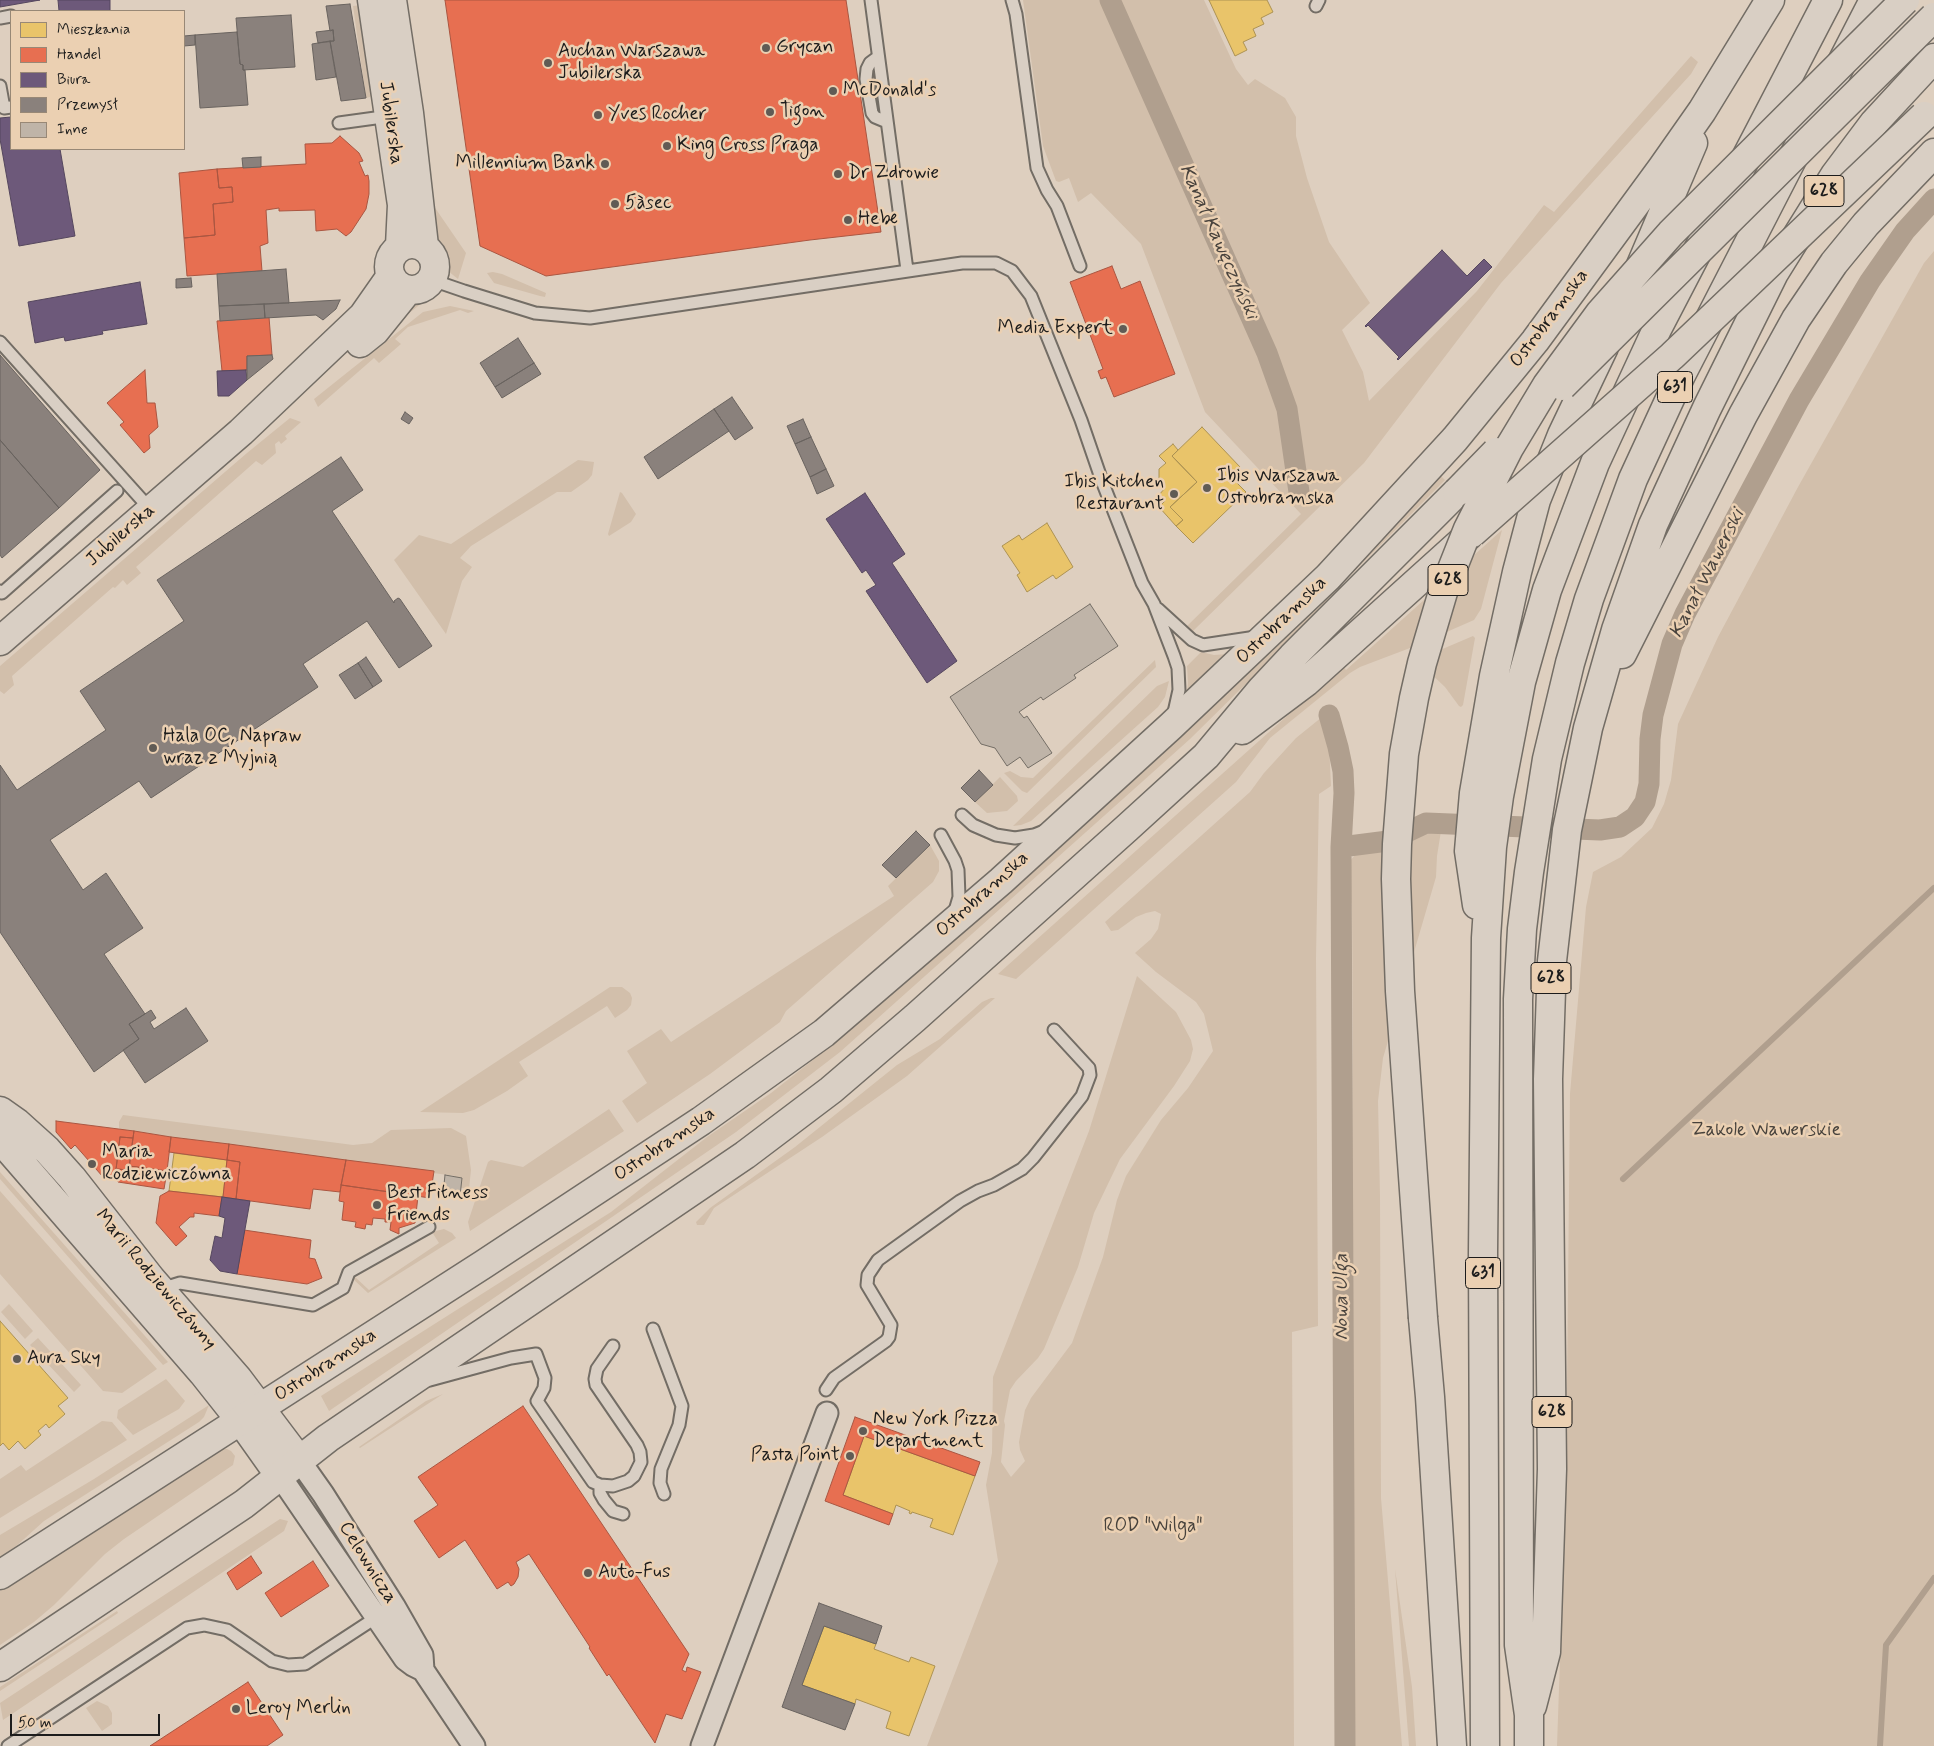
<!DOCTYPE html>
<html>
<head>
<meta charset="utf-8">
<style>
	body { margin:0 }
	#map { position:relative; width:1934px; height:1746px; overflow:hidden; background:#decfbf; font-family:Mynerve,sans-serif }
	canvas { display:block }
	.legend { position:absolute; left:10px; top:10px; width:175px; height:140px; box-sizing:border-box; background:#ebd0b2; border:1px solid #988876; margin:0; padding:6px 9px; list-style:none; font-size:15px; color:#1c1c1c }
	.legend li { display:flex; align-items:center; gap:10px; height:25px }
	.legend b { width:25px; border:1px solid #988876 }
	.scale { position:absolute; left:10px; top:1714px; width:150px; height:22px; box-sizing:border-box; border:2px solid #1c1c1c; border-top:0; padding-left:6px; font-size:15px; line-height:18px; white-space:nowrap; color:#1c1c1c; -webkit-text-stroke:4px #ebd0b2; paint-order:stroke }
</style>
</head>
<body>
<div id="map">
<canvas width="1934" height="1746"></canvas>
<ul class="legend">
<li><b style="height:14px;background:#e9c46a"></b>Mieszkania</li>
<li><b style="height:14px;background:#e76f51"></b>Handel</li>
<li><b style="height:14px;background:#6d597a"></b>Biura</li>
<li><b style="height:14px;background:#8a817c"></b>Przemysł</li>
<li><b style="height:14px;background:#bfb4a8"></b>Inne</li>
</ul>
<div class="scale">50 m</div>
</div>
<script>
const ctx = document.querySelector('canvas').getContext('2d');
ctx.lineJoin = 'round';
function fill(path, color) { ctx.fillStyle = color; ctx.fill(path, 'evenodd'); }
const toPath = rows => new Path2D(rows.map(r => 'M' + r).join(''));
function trace(path, color, width, dash) { ctx.strokeStyle = color; ctx.lineWidth = width; ctx.lineCap = dash ? 'butt' : 'round'; ctx.setLineDash(dash || []); ctx.stroke(path); }
function write(font, color, halo, rows, align = 'center') {
  ctx.font = font + ' Mynerve,sans-serif'; ctx.lineWidth = 5; ctx.setLineDash([]); ctx.textBaseline = 'middle'; ctx.strokeStyle = halo; ctx.fillStyle = color; for (const [text, x, y, turn = 0] of rows) {
    ctx.save(); ctx.translate(x, y); ctx.rotate((+turn || 0) * Math.PI / 180); ctx.textAlign = isNaN(turn) ? turn : align; if (halo) ctx.strokeText(text, 0, 0); ctx.fillText(text, 0, 0); ctx.restore();
  }
}
fill(toPath([
	[1023,0,1204,0,1236,69,1248,85,1255,79,1285,98,1296,117,1296,136,1307,178,1329,242,1370,303,1342,330,1363,372,1369,401,1477,291,1544,205,1554,212,1691,56,1698,62,1691,74,1501,283,1364,463,1193,631,1187,626,1301,514,1205,412,1141,244,1091,193,1078,202,1069,178,1059,182,1056,181,1043,146],
	[362,5,372,94,370,97,366,98,353,6],
	[429,199,466,253,458,279,448,271,442,253,434,241],
	[1934,251,1934,1746,1557,1746,1566,1488,1570,1094,1586,907,1593,872,1621,857,1652,828,1664,804,1671,780,1678,724,1718,637,1798,487,1924,263],
	[493,272,502,274,546,293,545,297,540,296,494,283,487,273],
	[433,294,372,343,410,301],
	[450,306,474,311,468,313,460,310,408,327,395,339,401,344,379,363,374,358,318,407,314,399,423,312],
	[290,418,301,422,285,436,287,439,281,444,279,441,275,444,276,453,262,465,256,461,136,567,141,573,127,585,123,580,115,588,113,587,12,676,14,685,4,694,0,691,0,666,247,453],
	[578,460,594,462,592,475,588,480,571,492,557,492,471,546,460,558,472,567,462,581,446,634,394,560,419,535,451,544],
	[1439,474,1445,480,1341,585,1343,588,1190,739,840,1052,736,1132,329,1411,321,1396,611,1212,707,1137,771,1093,846,1034,1097,811,1254,668,1338,584],
	[620,492,622,493,636,514,631,522,609,536,608,534],
	[1502,530,1481,609,1474,620,1410,648,1360,667,1350,673,1270,738,1236,782,1016,979,998,974,1343,666,1346,670],
	[1473,636,1475,638,1463,705,1461,707,1459,706,1445,687,1428,671,1405,665],
	[1201,652,1214,655,1228,654,1187,693,1188,683,1187,666],
	[1155,660,1156,667,1027,793,1022,791,1004,773,1010,771,1021,777,1033,778],
	[1169,681,1165,697,1158,707,1031,821,1021,825,1013,826,1157,686],
	[1322,717,1329,744,1331,786,1319,794,1316,958,1318,1326,1292,1332,1294,1746,927,1746,998,1561,986,1485,992,1453,993,1377,1089,1131,1137,976,1176,1012,1191,1040,1193,1049,1190,1061,1174,1086,1120,1159,1094,1213,1078,1267,1044,1349,1038,1358,1016,1381,1010,1390,1004,1421,1005,1425,1001,1462,1011,1477,1025,1461,1020,1450,1019,1442,1025,1410,1031,1398,1072,1343,1103,1257,1117,1200,1126,1176,1161,1120,1188,1088,1213,1051,1204,1014,1196,1002,1156,972,1135,953,1151,939,1158,929,1161,914,1155,911,1146,913,1136,917,1118,930,1111,931,1105,922,1250,792,1264,773,1296,738],
	[1000,777,1017,796,1018,801,1007,811,987,813,975,802],
	[1423,831,1441,831,1437,856,1436,877,1383,1058,1378,1101,1380,1196,1381,1498,1402,1746,1352,1746,1350,1408,1353,1043,1352,910,1348,863,1356,854],
	[930,845,939,861,939,871,933,882,786,1011,780,1022,710,1074,637,1123,622,1101,647,1083,627,1051,661,1029,671,1042,894,896,888,886],
	[610,987,622,987,630,993,632,998,631,1005,627,1010,615,1018,607,1006,519,1062,528,1076,507,1091,474,1110,463,1113,420,1112],
	[991,998,995,998,907,1076,822,1137,714,1208,704,1225,697,1225,696,1222,710,1208,795,1147,897,1065,940,1039,982,1002],
	[609,1109,624,1131,470,1231,468,1222,488,1162,491,1160,523,1167],
	[123,1115,353,1145,372,1143,391,1130,451,1128,466,1136,471,1170,469,1189,454,1187,455,1176,121,1130,119,1128,119,1122],
	[0,1172,68,1249,168,1362,163,1365,0,1179],
	[0,1191,157,1369,122,1393,103,1391,0,1274],
	[444,1229,452,1233,456,1238,368,1293,352,1278,354,1276,369,1290,439,1243,432,1232],
	[9,1304,33,1331,25,1339,1,1312],
	[38,1338,81,1385,74,1392,30,1345],
	[166,1379,185,1401,179,1409,133,1435,117,1418,118,1410],
	[443,1394,360,1448,359,1447,426,1401],
	[209,1405,204,1417,199,1422,44,1521,14,1548,0,1558,0,1535,94,1479],
	[102,1421,112,1422,127,1440,0,1518,0,1479,21,1465,26,1471],
	[218,1449,227,1449,231,1451,235,1456,233,1465,124,1539,105,1554,54,1605,34,1622,0,1645,0,1591],
	[280,1519,288,1521,284,1531,3,1720,0,1703],
	[1395,1569,1412,1687,1416,1746,1409,1746],
	[117,1611,118,1613,0,1691,0,1687],
	[97,1701,108,1706,112,1713,112,1724,102,1731,86,1708]
]), '#d2bfab');
const homes = toPath([
	[1209,0,1267,0,1273,12,1261,18,1264,24,1253,29,1256,36,1243,42,1247,50,1235,56,1209,0],
	[1202,427,1240,467,1230,476,1246,492,1193,543,1176,526,1183,520,1170,507,1197,482,1172,456,1202,427],
	[1173,444,1178,450,1172,456,1197,482,1170,507,1183,520,1176,526,1159,507,1165,501,1159,495,1165,488,1159,482,1159,469,1166,463,1159,456,1173,444],
	[1047,523,1073,567,1056,579,1053,575,1027,592,1017,575,1020,573,1002,546,1019,535,1022,540,1047,523],
	[174,1153,227,1160,223,1197,169,1191,174,1153],
	[0,1321,68,1398,58,1406,65,1414,49,1428,46,1424,38,1431,41,1435,25,1449,18,1441,9,1450,3,1443,0,1446,0,1321],
	[864,1436,975,1476,953,1535,930,1527,933,1519,912,1512,911,1514,909,1513,910,1511,896,1505,893,1514,843,1495,864,1436],
	[824,1626,876,1644,874,1649,909,1662,911,1657,935,1666,909,1736,886,1728,891,1712,856,1699,855,1704,802,1685,824,1626]
]);
fill(homes, '#e9c46a');
trace(homes, '#ac9253', 1);
const shops = toPath([
	[445,0,846,0,881,232,810,240,546,276,480,246,445,0],
	[340,136,359,153,363,161,359,162,365,176,368,175,369,181,369,194,366,209,351,232,346,236,337,229,316,231,315,210,279,211,279,208,266,210,268,243,260,246,262,271,187,276,184,238,215,235,213,204,233,202,232,187,219,188,217,169,306,164,305,144,332,143,340,136],
	[217,169,219,188,232,187,233,202,213,204,215,235,184,238,179,173,217,169],
	[1112,266,1121,289,1140,281,1175,374,1114,397,1106,377,1101,379,1098,371,1103,369,1070,282,1112,266],
	[269,317,272,355,247,356,247,370,222,371,217,321,269,317],
	[145,370,147,403,155,403,158,427,149,435,150,448,144,453,120,425,124,422,107,403,145,370],
	[56,1121,134,1131,133,1138,120,1137,115,1178,103,1177,75,1145,71,1149,56,1132,56,1121],
	[134,1131,171,1137,167,1171,129,1166,134,1131],
	[120,1137,133,1138,129,1170,116,1169,120,1137],
	[171,1137,229,1144,227,1160,169,1152,171,1137],
	[229,1144,346,1160,340,1192,313,1189,310,1209,236,1199,240,1162,227,1160,229,1144],
	[227,1160,240,1162,236,1199,223,1197,227,1160],
	[346,1160,434,1171,430,1198,341,1185,346,1160],
	[129,1166,167,1171,164,1189,118,1182,115,1178,116,1169,129,1170,129,1166],
	[341,1185,418,1196,415,1223,399,1228,399,1234,390,1230,391,1222,385,1222,385,1219,373,1218,372,1225,366,1224,365,1229,355,1227,356,1222,342,1220,344,1202,339,1201,341,1185],
	[169,1191,222,1197,219,1216,194,1213,194,1217,190,1217,179,1227,187,1236,176,1246,156,1223,160,1196,169,1191],
	[244,1230,311,1240,309,1258,315,1259,322,1278,307,1284,237,1274,244,1230],
	[523,1406,689,1654,682,1670,686,1672,687,1667,701,1672,682,1719,666,1714,655,1743,609,1674,607,1676,589,1648,590,1647,529,1554,516,1562,519,1569,518,1577,514,1584,511,1586,508,1582,497,1589,465,1540,439,1558,414,1521,438,1505,418,1477,523,1406],
	[855,1417,980,1462,975,1476,864,1436,843,1495,893,1514,889,1525,825,1501,855,1417],
	[251,1556,262,1573,237,1590,227,1573,251,1556],
	[313,1561,329,1586,281,1617,265,1593,313,1561],
	[248,1682,283,1735,267,1746,150,1746,248,1682]
]);
fill(shops, '#e76f51');
trace(shops, '#aa5641', 1);
const offices = toPath([
	[0,0,40,0,0,7,0,0],
	[58,0,110,0,110,11,59,11,58,0],
	[11,117,11,149,60,149,75,236,19,246,0,139,0,118,11,117],
	[1442,250,1467,276,1484,259,1492,267,1398,360,1397,359,1399,357,1368,325,1366,327,1365,326,1442,250],
	[140,282,147,324,102,331,103,334,65,341,64,337,35,343,28,302,140,282],
	[246,370,247,380,229,396,218,396,217,371,246,370],
	[865,493,905,554,892,563,957,661,927,683,866,591,876,585,866,570,862,573,826,519,865,493],
	[222,1197,250,1201,237,1274,220,1271,210,1260,215,1236,222,1238,225,1218,219,1216,222,1197]
]);
fill(offices, '#6d597a');
trace(offices, '#55475e', 1);
const industry = toPath([
	[350,4,366,98,341,101,330,41,334,41,333,30,330,31,326,6,350,4],
	[291,15,295,67,243,70,243,65,240,64,236,18,291,15],
	[333,30,334,41,318,43,316,32,333,30],
	[237,32,240,64,243,65,243,70,245,70,248,105,200,108,195,35,237,32],
	[195,35,195,45,184,46,184,58,184,36,195,35],
	[330,41,336,77,316,80,312,44,330,41],
	[261,157,261,167,243,168,242,158,261,157],
	[286,269,289,303,219,306,217,274,286,269],
	[191,278,192,287,176,288,176,279,191,278],
	[340,300,336,309,323,320,316,315,265,318,264,304,340,300],
	[264,304,265,318,220,321,219,306,264,304],
	[518,338,534,363,495,387,480,363,518,338],
	[0,355,100,470,59,508,0,440,0,355],
	[272,355,273,359,247,380,247,356,272,355],
	[534,363,541,374,502,398,495,387,534,363],
	[732,397,753,428,735,440,714,409,732,397],
	[714,409,729,431,658,479,644,457,714,409],
	[405,412,413,418,409,424,401,419,405,412],
	[803,419,811,437,795,444,787,426,803,419],
	[811,437,826,469,810,477,795,444,811,437],
	[0,440,59,508,2,558,0,555,0,440],
	[341,457,363,490,332,511,394,603,394,601,398,598,400,599,432,646,399,668,367,621,303,664,318,687,151,798,139,781,50,840,83,890,106,873,143,928,104,954,145,1014,129,1024,139,1039,94,1072,0,932,0,765,17,790,106,730,80,691,184,621,157,580,341,457],
	[826,469,834,486,817,494,810,477,826,469],
	[366,657,382,681,373,687,358,663,366,657],
	[358,663,373,687,355,699,339,675,358,663],
	[979,770,993,785,975,802,961,788,979,770],
	[916,831,930,845,896,878,882,865,916,831],
	[186,1008,208,1041,145,1083,123,1050,139,1039,129,1024,151,1010,156,1018,150,1022,154,1029,186,1008],
	[819,1603,882,1626,876,1644,824,1626,802,1685,855,1704,845,1730,782,1707,819,1603]
]);
fill(industry, '#8a817c');
trace(industry, '#69635f', 1);
trace(toPath([
	[1623,1179,1934,888],
	[1880,1746,1886,1645,1934,1578]
]), '#b09f8e', 6);
trace(toPath([
	[1110,0,1267,353,1287,409,1299,492],
	[1329,715,1338,747,1343,771,1344,793,1341,847,1345,1746],
	[1341,847,1388,841,1426,823,1600,830,1620,827,1635,817,1645,802,1649,784,1650,739,1653,715,1672,644,1685,614,1799,400,1870,281,1905,231,1934,199]
]), '#b09f8e', 21);
const building = toPath([
	[1090,604,1118,646,1074,675,1076,678,1043,700,1041,697,1019,712,1024,718,1027,716,1052,753,1028,768,1020,757,1007,766,995,748,981,744,950,697,1090,604],
	[445,1175,462,1178,460,1196,443,1194,445,1175]
]);
fill(building, '#bfb4a8');
trace(building, '#736d65', 1);
const service = toPath([
	[871,0,907,270],
	[1012,0,1016,14,1037,168,1047,190,1057,206,1080,266],
	[1316,6,1319,0],
	[0,18,11,16],
	[878,57,870,63,867,69,866,79,872,113,875,117,887,122],
	[0,86,4,108,11,107],
	[339,123,390,116],
	[432,280,464,291,535,313,590,318,962,263,996,263,1012,271,1031,296,1081,420,1102,481,1142,583,1154,604,1174,656,1178,668,1179,690,1173,717],
	[0,342,151,510],
	[0,591,2,593,117,491],
	[1158,609,1192,640,1203,645,1256,637],
	[962,815,973,825,996,835,1015,838,1034,835,1044,831],
	[941,835,955,861,958,870,959,897,954,914],
	[161,1289,180,1283,313,1305,343,1288,349,1272,429,1227],
	[653,1329,682,1406,679,1425,661,1469,660,1483,664,1494],
	[430,1380,511,1358,536,1354,545,1378,544,1388,537,1401,593,1482,600,1485,613,1486,628,1481,634,1476,641,1462,640,1452,637,1445,596,1385,595,1379,597,1369,613,1346],
	[826,1390,834,1378,886,1341,889,1337,891,1325,867,1285,868,1275,878,1260,960,1201,978,1191,994,1185,1022,1169,1033,1158,1082,1096,1090,1075,1089,1068,1054,1030],
	[600,1485,600,1493,604,1500,613,1511,623,1514],
	[8,1746,187,1628,204,1625,227,1630,272,1661,288,1665,305,1664,380,1615]
]);
const minor = toPath([
	[299,1460,323,1494,394,1606,422,1655,423,1670],
	[280,1476,405,1659,413,1665,423,1670,474,1746],
	[702,1746,827,1413]
]);
const tertiary = toPath([
	[372,0,402,205,400,246],
	[392,0,409,113,424,246],
	'389 267a23 23 0 1 1 46 0a23 23 0 1 1-46 0Z',
	[360,343,375,331,408,290],
	[0,641,241,432,363,316,391,276],
	[0,1111,17,1123,47,1150,72,1178,151,1279,238,1379,299,1460],
	[0,1139,203,1373,241,1421,280,1476]
]);
const primary = toPath([
	[1641,265,1693,143],
	[1622,654,1743,415,1796,319,1834,263,1866,224,1934,153],
	[1242,730,1306,682,1469,535],
	[1477,905,1469,851,1474,793,1494,676,1517,572,1536,500,1562,435,1604,347],
	[1423,1318,1430,1397,1452,1746],
	[0,1575,484,1264,701,1121,824,1033,1001,881,1171,726,1328,577,1455,439,1535,341,1662,168,1702,111,1770,0],
	[0,1667,244,1504,328,1438,745,1155,831,1090,915,1018,1127,828,1206,756,1262,689,1292,657,1457,492],
	[1532,1706,1546,1652,1552,1469,1548,1079,1552,961,1567,830,1588,728,1616,630,1653,525,1707,408,1774,273,1835,175,1874,123,1934,58],
	[1485,1746,1483,1253,1486,938,1492,847,1499,796,1521,682,1547,590,1595,463,1657,329,1828,0],
	[1529,1746,1529,1715,1519,1645,1518,999,1522,929,1529,872,1547,759,1570,663,1589,599,1633,479,1681,375,1874,0]
]);
trace(service, '#736d65', 15);
trace(minor, '#736d65', 25);
trace(tertiary, '#736d65', 31);
trace(primary, '#736d65', 31);
trace(service, '#d9cfc4', 11);
trace(minor, '#d9cfc4', 21);
trace(tertiary, '#d9cfc4', 28);
trace(primary, '#d9cfc4', 28);
const primaryBridge = toPath([
	[1562,386,1934,17],
	[1457,492,1496,452],
	[1472,533,1672,356,1924,116],
	[1423,1318,1400,991,1396,879,1397,844,1404,754,1414,698,1422,663,1443,592,1468,529,1509,448,1547,385,1600,313,1671,233,1905,0]
]);
trace(primaryBridge, '#736d65', 31, []);
trace(primaryBridge, '#d9cfc4', 28);
for (const [x, y, r, color] of [
	[766,48,5,"#605b55"],
	[548,63,5,"#605b55"],
	[833,91,5,"#605b55"],
	[770,112,5,"#605b55"],
	[598,115,5,"#605b55"],
	[667,146,5,"#605b55"],
	[605,164,5,"#605b55"],
	[838,174,5,"#605b55"],
	[615,204,5,"#605b55"],
	[848,220,5,"#605b55"],
	[1123,329,5,"#605b55"],
	[1207,488,5,"#605b55"],
	[1174,494,5,"#605b55"],
	[153,748,5,"#605b55"],
	[92,1164,5,"#605b55"],
	[377,1205,5,"#605b55"],
	[17,1359,5,"#605b55"],
	[863,1431,5,"#605b55"],
	[850,1456,5,"#605b55"],
	[588,1573,5,"#605b55"],
	[236,1709,5,"#605b55"]
]) { const dot = new Path2D(); dot.arc(x, y, r, 0, 2 * Math.PI); ctx.fillStyle = color; ctx.fill(dot); trace(dot, '#ebd0b2', 2); }
for (const [x, y, w] of [
	[1824,191,40],
	[1675,387,35],
	[1448,580,40],
	[1551,978,40],
	[1483,1273,35],
	[1552,1412,40]
]) { const box = new Path2D(); box.roundRect(x - w / 2, y - 15.5, w, 31, 4); ctx.fillStyle = '#ebd0b2'; ctx.fill(box); trace(box, '#1c1c1c', 1); }
write('bold 18px', '#1c1c1c', null, [
	["628",1824,191],
	["631",1675,387],
	["628",1448,580],
	["628",1551,978],
	["631",1483,1273],
	["628",1552,1412]
]);
write('19px', '#1c1c1c', '#ebd0b2', [
	["Grycan",776,48],
	["Auchan Warszawa",558,52],
	["Jubilerska",558,74],
	["McDonald's",843,91],
	["Tigon",780,112],
	["Yves Rocher",608,115],
	["King Cross Praga",677,146],
	["Millennium Bank",595,164,"right"],
	["Dr Zdrowie",848,174],
	["5àsec",625,204],
	["Hebe",858,220],
	["Media Expert",1113,329,"right"],
	["Ibis Warszawa",1217,477],
	["Ostrobramska",1217,499],
	["Ibis Kitchen",1164,483,"right"],
	["Restaurant",1164,505,"right"],
	["Hala OC, Napraw",163,737],
	["wraz z Myjnią",163,759],
	["Maria",102,1153],
	["Rodziewiczówna",102,1175],
	["Best Fitness",387,1194],
	["Friends",387,1216],
	["Aura Sky",27,1359],
	["New York Pizza",873,1420],
	["Department",873,1442],
	["Pasta Point",840,1456,"right"],
	["Auto-Fus",598,1573],
	["Leroy Merlin",246,1709]
], 'left');
write('19px', '#1c1c1c', '#ebd0b2', [
	["Jubilerska",390,123,82],
	["Ostrobramska",1550,319,-53],
	["Jubilerska",121,536,-41],
	["Ostrobramska",1282,621,-44],
	["Ostrobramska",983,895,-42],
	["Ostrobramska",665,1145,-34],
	["Marii Rodziewiczówny",155,1280,50],
	["Ostrobramska",326,1366,-33],
	["Celownicza",367,1563,58]
]);
write('19px', '#47423c', '#ebd0b2', [
	["Zakole Wawerskie",1766,1131],
	["ROD \"Wilga\"",1153,1527]
]);
write('italic 20px', '#49433d', '#ebd0b2', [
	["Kanał Kawęczyński",1218,242,66],
	["Kanał Wawerski",1708,574,-63],
	["Nowa Ulga",1343,1297,-90]
]);
</script>
</body>
</html>
